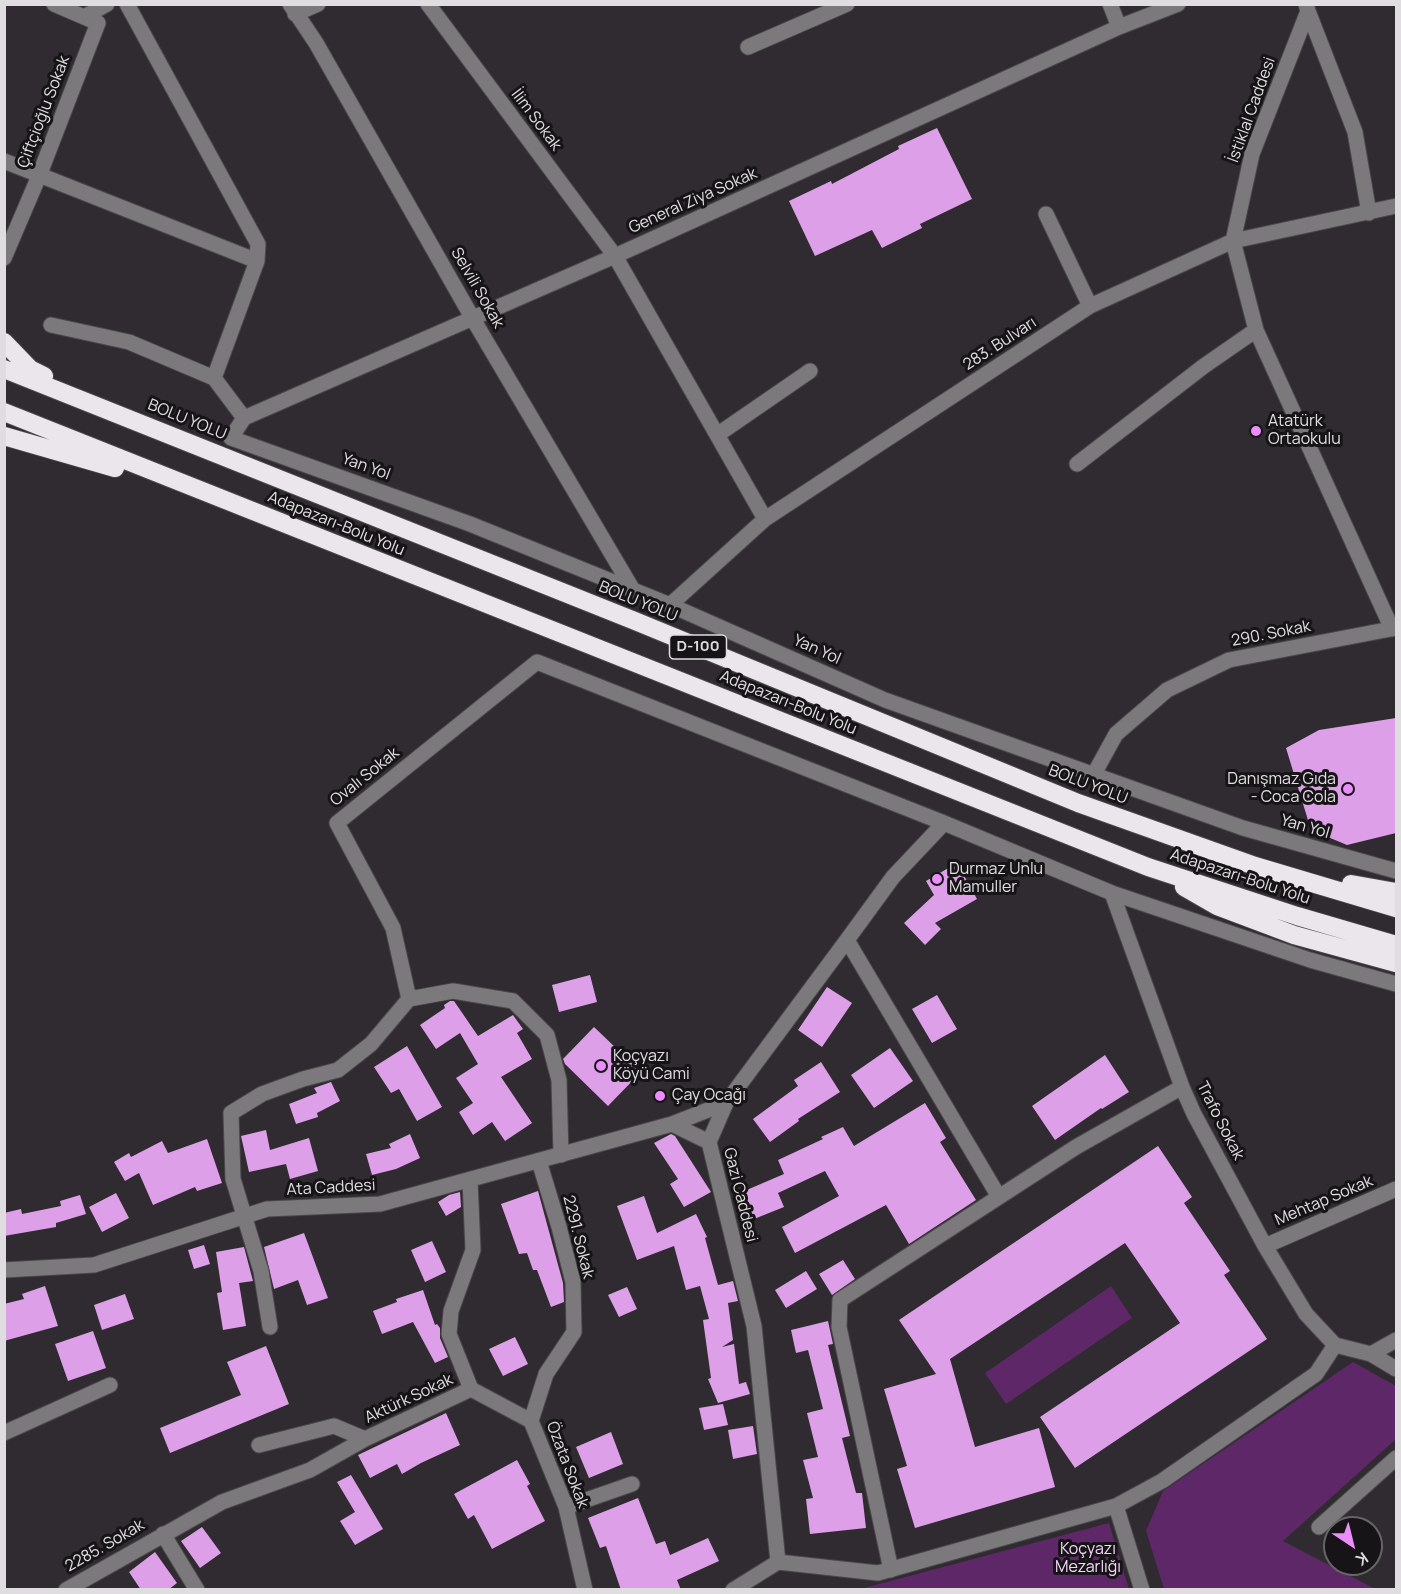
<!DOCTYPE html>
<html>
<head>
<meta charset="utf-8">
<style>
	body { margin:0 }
	#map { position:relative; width:1401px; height:1594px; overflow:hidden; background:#2f2b30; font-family:Manrope,sans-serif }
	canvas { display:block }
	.frame { position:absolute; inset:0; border:6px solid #e0dde0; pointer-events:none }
	.north { position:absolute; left:1323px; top:1516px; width:60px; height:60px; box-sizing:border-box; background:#161416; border:2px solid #676467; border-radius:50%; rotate:145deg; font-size:16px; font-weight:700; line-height:24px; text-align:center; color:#e0dde0 }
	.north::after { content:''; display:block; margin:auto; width:21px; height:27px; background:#eb8dfc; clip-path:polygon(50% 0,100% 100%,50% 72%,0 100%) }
</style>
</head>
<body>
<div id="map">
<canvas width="1401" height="1594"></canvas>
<div class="frame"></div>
<div class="north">K</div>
</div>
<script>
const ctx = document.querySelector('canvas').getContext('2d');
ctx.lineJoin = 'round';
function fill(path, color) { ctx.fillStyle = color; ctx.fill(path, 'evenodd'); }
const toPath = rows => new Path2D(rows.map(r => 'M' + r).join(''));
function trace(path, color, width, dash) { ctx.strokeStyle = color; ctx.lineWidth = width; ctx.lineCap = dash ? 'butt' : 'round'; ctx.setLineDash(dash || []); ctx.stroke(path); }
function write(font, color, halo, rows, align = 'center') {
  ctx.font = font + ' Manrope,sans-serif'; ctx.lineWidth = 6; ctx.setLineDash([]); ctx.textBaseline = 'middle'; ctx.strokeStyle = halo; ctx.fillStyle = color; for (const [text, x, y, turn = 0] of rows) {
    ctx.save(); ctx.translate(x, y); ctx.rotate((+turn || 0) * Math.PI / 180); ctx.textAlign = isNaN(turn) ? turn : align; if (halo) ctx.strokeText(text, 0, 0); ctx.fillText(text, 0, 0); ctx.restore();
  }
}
fill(toPath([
	[1111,1286,1132,1318,1006,1404,985,1373],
	[1353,1362,1396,1386,1396,1439,1283,1541,1375,1589,1164,1589,1146,1531,1163,1491],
	[1109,1523,1129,1589,860,1589]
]), '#5e2767');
fill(toPath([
	[937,128,972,199,920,224,922,228,882,248,872,230,815,256,789,201,831,181,832,184,899,149,898,146],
	[1396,718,1396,833,1347,845,1311,830,1286,748,1319,730],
	[957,863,977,899,935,923,941,929,925,945,904,923,934,895,926,881],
	[590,975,597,1002,559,1012,552,985],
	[827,987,852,1003,822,1047,798,1030],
	[937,995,957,1029,932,1043,912,1009],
	[450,1001,454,1001,478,1036,513,1015,523,1029,517,1033,532,1059,501,1077,532,1123,505,1141,492,1122,473,1135,459,1112,473,1103,456,1078,478,1064,460,1033,436,1049,420,1025,445,1008,444,1005],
	[594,1027,641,1072,608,1106,565,1064,563,1059],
	[407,1046,442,1107,417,1121,399,1089,391,1093,374,1067],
	[890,1048,913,1081,874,1108,851,1075],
	[1105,1055,1129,1092,1102,1109,1101,1108,1055,1140,1032,1106],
	[821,1062,840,1092,798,1119,799,1121,770,1142,753,1119,798,1086,794,1080],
	[331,1082,340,1101,317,1113,318,1117,296,1124,289,1104,317,1093,314,1088],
	[925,1103,946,1138,940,1142,976,1200,909,1244,886,1205,795,1253,782,1227,839,1196,825,1171,778,1193,784,1207,754,1219,742,1192,784,1174,778,1160,823,1139,821,1137,843,1127,854,1146],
	[266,1130,270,1150,309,1138,318,1171,290,1179,286,1164,249,1172,241,1136],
	[410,1134,420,1158,396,1169,372,1175,366,1154,391,1148,389,1144],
	[671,1134,675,1136,711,1192,684,1207,670,1184,678,1179,654,1143],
	[207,1139,222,1183,197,1191,195,1187,153,1205,139,1173,125,1181,114,1162,129,1153,131,1157,162,1141,168,1153],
	[1158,1146,1192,1197,1184,1203,1230,1271,1224,1275,1267,1339,1075,1468,1040,1417,1180,1323,1125,1243,950,1359,975,1447,1039,1428,1055,1487,915,1528,897,1469,907,1466,884,1389,936,1374,899,1320],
	[538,1191,563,1283,564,1302,551,1307,537,1270,533,1270,527,1253,519,1254,501,1204],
	[460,1192,461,1207,446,1216,438,1202,449,1195],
	[116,1193,129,1218,102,1232,89,1207],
	[80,1195,86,1214,56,1223,56,1227,4,1236,4,1213,21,1209,22,1214,61,1206,60,1201],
	[644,1196,657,1233,696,1214,707,1237,705,1238,718,1285,733,1281,738,1301,728,1303,733,1340,722,1347,734,1344,739,1384,746,1382,750,1394,718,1403,708,1379,711,1378,703,1320,709,1319,700,1286,686,1290,674,1246,637,1260,617,1206],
	[304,1233,328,1298,307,1305,298,1280,274,1289,264,1247],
	[432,1241,446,1272,425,1282,411,1250],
	[204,1245,210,1264,194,1269,188,1250],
	[244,1247,253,1281,239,1283,246,1326,223,1330,217,1293,222,1292,216,1252],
	[843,1260,855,1279,832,1295,819,1274],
	[806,1271,817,1289,786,1308,775,1290],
	[45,1286,58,1326,4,1341,4,1304,24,1299,22,1294],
	[627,1287,637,1309,619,1317,608,1295],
	[423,1290,435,1325,437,1324,440,1328,440,1338,448,1357,435,1363,413,1322,382,1334,373,1311,397,1302,396,1299],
	[125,1294,134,1319,102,1330,94,1305],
	[828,1321,833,1344,828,1345,850,1436,842,1438,856,1493,862,1493,866,1528,810,1534,806,1499,813,1498,803,1460,818,1457,807,1413,823,1409,808,1350,796,1353,791,1330],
	[93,1331,106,1368,68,1381,55,1344],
	[515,1337,528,1364,503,1376,489,1349],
	[266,1346,289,1404,170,1453,160,1428,241,1395,227,1362],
	[723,1404,728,1425,704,1430,699,1408],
	[446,1413,460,1445,421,1463,402,1474,397,1464,370,1478,358,1455],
	[753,1426,757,1454,733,1459,728,1430],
	[611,1432,623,1464,589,1478,576,1447],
	[517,1460,530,1484,527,1486,545,1521,492,1549,474,1515,468,1519,454,1494],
	[351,1475,383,1529,355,1545,340,1521,355,1512,337,1482],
	[638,1498,656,1544,665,1541,670,1555,708,1538,719,1561,677,1580,681,1590,621,1590,606,1546,600,1548,588,1518],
	[202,1527,221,1553,200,1568,181,1541],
	[155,1552,177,1583,168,1590,141,1590,129,1572]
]), '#dd9fe8');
const minor = toPath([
	[127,4,258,244,257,261],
	[290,4,316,43,473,319,633,590],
	[428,4,615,256,765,519],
	[1110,4,1119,27],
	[1178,4,1119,27,615,256,244,418,231,438,470,524,670,605,885,700,1243,828,1396,871],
	[1306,4,1308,11,1252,154,1233,241,1256,330,1392,629],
	[1308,11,1355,132,1369,213],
	[295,14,318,4],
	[84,17,107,4],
	[748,47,847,4],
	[4,161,257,261,214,378,244,418],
	[1046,214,1090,306],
	[4,258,39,176,98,23,54,4],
	[51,325,129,342,214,378],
	[717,435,810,371],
	[1077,464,1204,366,1256,330],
	[670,605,765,519,1090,306,1233,241,1396,206],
	[1094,774,1116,734,1167,690,1229,660,1396,628],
	[1112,893,1182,1087,1194,1114,1265,1246,1306,1314,1335,1345],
	[847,940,999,1197],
	[409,999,393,928,337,823,537,662,944,823,1112,893,1310,960,1396,984],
	[672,1124,709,1142],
	[470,1180,473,1250,451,1311,449,1334,471,1389,531,1421,566,1507,585,1590],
	[1265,1246,1396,1189],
	[4,1270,94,1265,267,1209,380,1204,672,1124,726,1103],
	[270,1327,261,1271,233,1179,231,1113,262,1094,303,1079,338,1070,371,1044,409,999,453,991,513,1001,547,1035,559,1080,561,1155],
	[1335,1345,1371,1354,1396,1369],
	[1371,1354,1396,1340],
	[531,1421,546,1374,574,1332,573,1282,559,1227,539,1161],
	[4,1433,110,1385],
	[259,1445,334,1426,365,1439,471,1389],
	[1116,1506,1142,1590],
	[566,1507,632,1484],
	[1319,1527,1396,1458],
	[163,1534,197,1590],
	[778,1562,878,1573,1116,1506,1162,1481,1316,1374,1335,1345],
	[891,1570,839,1327,840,1300,1076,1147,1182,1087],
	[66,1590,222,1502,310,1470,365,1439],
	[733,1590,778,1562,754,1326,709,1142,726,1103,847,940,893,877,944,823]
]);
const highway = toPath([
	[4,342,30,369,44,376],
	[4,369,635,621,1078,803,1255,866,1396,908],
	[4,412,1148,867,1297,916,1396,945],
	[4,436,115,468],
	[1351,884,1396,892],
	[1184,887,1217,906,1294,935,1396,963]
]);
trace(minor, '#4b474c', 17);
trace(highway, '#4b474c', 20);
trace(minor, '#7c797c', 15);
trace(highway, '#ebe5ec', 18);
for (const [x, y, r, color] of [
	[1256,431,6,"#eb8dfc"],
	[1348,789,6,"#eb8dfc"],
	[937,879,6,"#eb8dfc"],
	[601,1066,6,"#eb8dfc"],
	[660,1096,6,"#eb8dfc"]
]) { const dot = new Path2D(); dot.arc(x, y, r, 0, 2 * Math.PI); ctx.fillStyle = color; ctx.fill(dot); trace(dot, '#161416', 2); }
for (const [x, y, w] of [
	[698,647,57]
]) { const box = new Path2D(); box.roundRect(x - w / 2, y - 12, w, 24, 4.5); ctx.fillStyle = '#161416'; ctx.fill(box); trace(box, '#e0dde0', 1.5); }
write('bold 15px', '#e0dde0', null, [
	["D-100",698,647]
]);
write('16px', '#e0dde0', '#161416', [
	["İstiklal Caddesi",1252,110,-70],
	["Çiftçioğlu Sokak",44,112,-69],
	["İlim Sokak",536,120,53],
	["General Ziya Sokak",693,201,-24],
	["Selvili Sokak",477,288,60],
	["283. Bulvarı",1000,344,-33],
	["BOLU YOLU",187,420,22],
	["Yan Yol",366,467,20],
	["Adapazarı-Bolu Yolu",336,524,22],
	["BOLU YOLU",638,602,22],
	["290. Sokak",1271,634,-11],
	["Yan Yol",817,650,24],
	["Adapazarı-Bolu Yolu",788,703,22],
	["Ovalı Sokak",365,777,-39],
	["BOLU YOLU",1088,785,21],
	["Yan Yol",1305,827,16],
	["Adapazarı-Bolu Yolu",1240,877,18],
	["Trafo Sokak",1220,1121,63],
	["Ata Caddesi",331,1188,-3],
	["Gazi Caddesi",740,1195,76],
	["Mehtap Sokak",1324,1201,-23],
	["2291. Sokak",578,1237,76],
	["Aktürk Sokak",409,1399,-25],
	["Özata Sokak",567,1465,69],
	["2285. Sokak",105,1546,-30]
]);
write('16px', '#e0dde0', '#161416', [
	["Atatürk",1268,422],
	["Ortaokulu",1268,440],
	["Danışmaz Gıda",1336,780,"right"],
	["- Coca Cola",1336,798,"right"],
	["Durmaz Unlu",949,870],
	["Mamuller",949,888],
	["Koçyazı",613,1057],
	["Köyü Cami",613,1075],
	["Çay Ocağı",672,1096]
], 'left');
write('16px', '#f5d5fa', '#161416', [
	["Koçyazı",1088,1550],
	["Mezarlığı",1088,1568]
]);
</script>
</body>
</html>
